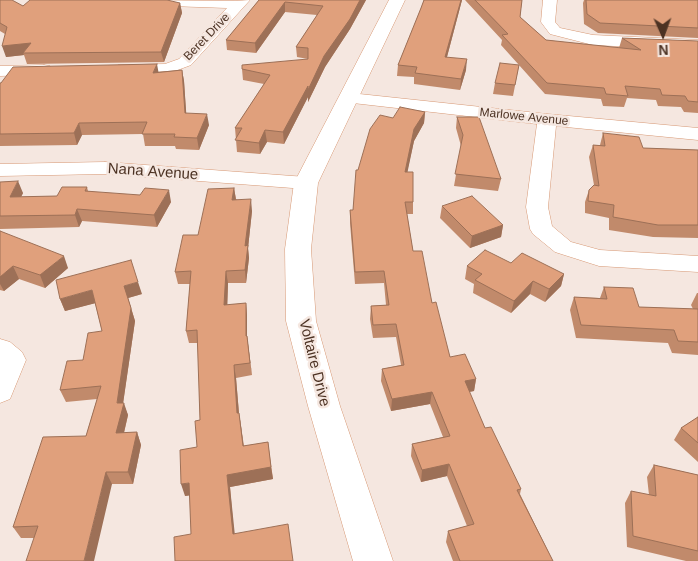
<!DOCTYPE html>
<html>
<head>
<meta charset="utf-8">
<style>
	body { margin:0 }
	#map { position:relative; width:698px; height:561px; overflow:hidden; background:#f5e7e0; font-family:Helvetica,sans-serif }
	canvas { display:block }
	.north { position:absolute; left:638px; top:10px; width:50px; height:50px; -webkit-text-stroke:4px #f5e7e0; paint-order:stroke; rotate:178deg; font-size:14px; font-weight:700; line-height:20px; text-align:center; color:#4c3223 }
	.north::after { content:''; display:block; margin:auto; width:18px; height:22px; background:#4c3223; clip-path:polygon(50% 0,100% 100%,50% 72%,0 100%) }
</style>
</head>
<body>
<div id="map">
<canvas width="698" height="561"></canvas>
<div class="north">N</div>
</div>
<script>
const ctx = document.querySelector('canvas').getContext('2d');
ctx.lineJoin = 'round';
const toPath = rows => new Path2D(rows.map(r => 'M' + r).join(''));
function trace(path, color, width, dash) { ctx.strokeStyle = color; ctx.lineWidth = width; ctx.lineCap = dash ? 'butt' : 'round'; ctx.setLineDash(dash || []); ctx.stroke(path); }
function fill(path, color) { ctx.fillStyle = color; ctx.fill(path, 'evenodd'); }
function write(font, color, halo, rows, align = 'center') {
  ctx.font = font + ' Helvetica,sans-serif'; ctx.lineWidth = 5; ctx.setLineDash([]); ctx.textBaseline = 'middle'; ctx.strokeStyle = halo; ctx.fillStyle = color; for (const [text, x, y, turn = 0] of rows) {
    ctx.save(); ctx.translate(x, y); ctx.rotate((+turn || 0) * Math.PI / 180); ctx.textAlign = isNaN(turn) ? turn : align; if (halo) ctx.strokeText(text, 0, 0); ctx.fillText(text, 0, 0); ctx.restore();
  }
}
const street = toPath([
	[135,0,235,1,250,0,191,65,167,74,124,74,118,73,116,69,118,65,165,64,179,59,227,8,141,5,136,4,135,0],
	[543,0,557,0,555,22,560,28,593,35,698,40,698,50,593,45,550,34,541,22,543,0],
	[44,65,50,66,52,70,50,74,0,76,0,66,44,65],
	[350,93,547,114,698,128,698,140,556,126,548,207,552,226,571,242,600,250,698,256,698,272,599,266,555,252,533,234,530,229,526,207,537,124,344,102,341,98,344,94,350,93],
	[105,162,306,177,313,179,317,183,313,187,306,189,105,174,0,176,0,164,105,162],
	[0,339,10,342,22,352,26,360,10,399,0,403,0,339]
]);
const secondary = toPath([
	[389,0,405,0,318,183,311,249,316,321,340,406,393,561,353,561,308,406,286,321,285,249,294,183,389,0]
]);
trace(street, '#d79874', 1);
trace(secondary, '#d79874', 1);
fill(street, '#fff');
fill(secondary, '#fff');
fill(toPath([
	[0,0,23,6,180,3,182,13,164,62,27,64,24,55,6,57,5,34,0,31],
	[259,0,366,0,350,29,325,67,308,102,308,97,284,144,267,142,260,154,237,152,235,128,264,84,243,80,242,69,308,59,297,57,296,47,317,15,285,12,256,53,227,50,226,40],
	[424,0,462,0,447,57,466,70,460,90,414,84,414,77,397,76,398,65,421,8],
	[465,0,522,0,520,17,546,40,619,48,622,38,698,41,698,113,684,112,681,107,658,106,656,100,627,98,624,107,603,106,601,99,545,94,501,45,502,40],
	[584,0,698,0,698,38,598,33,584,24,583,3],
	[519,65,513,96,493,94,495,83],
	[182,70,184,81,186,113,209,125,199,150,176,149,175,146,145,146,143,134,82,135,77,145,0,146,0,83],
	[425,112,424,123,414,141,407,172,413,202,413,214,407,214,413,251,432,303,450,357,476,379,474,391,469,392,485,428,521,489,520,494,553,561,453,561,446,542,448,531,467,526,447,476,421,482,411,456,412,444,443,437,430,404,391,411,381,381,382,369,401,365,396,337,373,338,370,319,371,306,386,305,384,283,355,284,350,223,350,210,353,210,358,170,393,118],
	[457,117,501,179,498,191,454,186,461,146,456,128],
	[603,133,643,148,698,150,698,238,653,237,609,230,609,218,585,213,585,202,589,190,594,185,589,157,593,145,600,145],
	[0,182,23,193,21,197,57,196,87,187,88,191,171,202,157,227,82,221,79,227,0,229],
	[234,188,236,199,252,211,248,248,249,258,246,283,228,283,227,305,246,303,247,316,247,336,252,375,236,378,239,413,244,446,268,442,273,479,230,487,234,534,293,561,191,534,190,495,185,496,197,447,200,420,198,343,189,343,186,331,190,284,178,284,175,272,198,235],
	[442,206,503,225,501,237,470,248,440,218],
	[0,231,68,268,45,288,19,279,4,291,0,290],
	[511,263,564,274,561,286,545,302,530,294,511,313,473,293,474,284,465,279,467,266],
	[604,287,639,307,693,309,691,305,697,293,698,293,698,355,672,353,668,343,576,338,570,310,574,297,600,298],
	[142,294,128,298,135,321,123,403,128,415,124,433,137,432,141,445,133,484,112,484,34,538,21,538,13,527,86,436,97,399,66,402,60,390,83,360,102,331,95,303,65,311,60,299],
	[698,417,698,462,674,440,681,428],
	[654,465,698,475,698,561,686,561,627,547,625,503,631,491,649,495,647,477]
]), '#c18a6b');
fill(toPath([
	[360,0,366,0,350,29,325,67,308,102,308,97,284,144,283,132,308,86,324,56],
	[461,0,462,0,444,68,445,57],
	[285,2,285,12,256,53,255,43],
	[180,3,182,13,164,62,161,52],
	[31,43,23,53,24,55,6,57,2,46],
	[467,59,466,70,460,90,461,79],
	[157,64,159,75,153,73],
	[182,70,184,81,187,124,185,113],
	[425,112,424,123,414,141,405,184,405,172,414,129],
	[207,114,209,125,199,150,197,138],
	[79,123,82,135,77,145,74,133],
	[265,130,267,142,260,154,259,143],
	[18,181,23,193,15,209,10,197],
	[234,188,236,200,232,200],
	[169,190,171,202,157,227,154,215],
	[251,199,252,211,248,248,249,258,246,283,245,270,245,246],
	[77,209,82,221,79,227,75,215],
	[503,225,501,237,470,248,472,236],
	[64,256,68,268,45,288,40,275],
	[13,266,19,279,4,291,0,284,0,277],
	[226,271,228,283,227,317,224,305],
	[564,274,561,286,545,302,549,289],
	[533,281,530,294,511,313,514,301],
	[138,282,142,294,128,298,135,321,123,404,124,403,128,415,121,445,116,433,124,286],
	[92,290,96,303,65,311,60,299],
	[246,303,247,316,247,336,252,375,246,336],
	[234,365,236,378,240,426,237,413],
	[476,379,474,391,462,393,465,381],
	[432,392,430,404,391,411,392,399],
	[239,413,241,426,245,459,243,446],
	[137,432,141,445,133,484,128,472],
	[449,464,447,476,421,482,422,470],
	[271,467,273,479,230,487,236,546,233,534,227,475],
	[106,472,112,484,94,561,84,561],
	[189,483,193,495,185,496,181,484]
]), '#9d7057');
const building = toPath([
	[0,0,12,0,23,6,30,0,167,0,180,3,161,52,23,53,31,43,2,46,7,27,0,23,0,0],
	[259,0,360,0,350,19,324,56,308,90,308,86,283,132,265,130,259,143,235,140,242,128,235,128,270,75,242,69,242,65,308,59,308,48,296,47,323,6,285,2,255,43,226,40,259,0],
	[424,0,461,0,445,57,467,59,461,79,415,73,417,67,398,65,421,8,424,0],
	[475,0,522,0,520,17,546,40,641,50,622,38,698,41,698,102,688,101,685,96,662,95,660,89,625,86,628,96,606,94,604,88,547,83,502,35,508,34,475,0],
	[586,0,698,0,698,28,600,23,587,14,586,0],
	[500,63,519,65,515,85,495,83,500,63],
	[157,64,153,73,182,70,185,113,207,114,197,138,174,137,175,134,142,134,147,122,79,123,74,133,0,134,0,83,1,83,13,67,157,64],
	[400,107,425,112,414,129,405,172,413,172,413,202,405,202,413,251,422,251,432,303,436,302,450,357,465,354,476,379,465,381,485,428,491,427,521,489,517,490,553,561,460,561,448,531,474,524,449,464,422,470,412,444,450,436,432,392,392,399,382,369,404,365,396,324,373,325,371,306,389,305,384,271,355,272,350,210,353,210,356,170,358,170,370,129,380,115,393,118,400,107],
	[457,117,479,117,501,179,455,174,463,135,457,117],
	[603,133,639,137,643,148,698,150,698,225,658,225,613,217,614,205,588,201,589,190,594,185,599,186,593,145,605,146,603,133],
	[18,181,10,197,57,196,62,187,87,187,85,191,140,195,145,188,169,190,154,215,77,209,75,215,0,216,0,182,18,181],
	[234,188,232,200,251,199,245,246,248,245,245,270,226,271,224,305,246,303,246,336,247,336,250,363,234,365,237,413,239,413,243,446,268,442,271,467,227,475,233,534,288,524,293,561,175,561,174,537,191,534,189,483,181,484,180,450,197,447,195,421,200,420,197,330,186,331,191,271,175,272,183,235,198,235,208,189,234,188],
	[472,196,503,225,472,236,442,206,472,196],
	[0,231,64,256,40,275,13,266,0,277,0,231],
	[485,250,511,263,522,253,564,274,549,289,533,281,514,301,475,280,482,274,467,266,485,250],
	[131,260,138,282,124,286,131,308,117,403,124,403,116,433,137,432,128,472,106,472,84,561,26,561,38,526,13,527,43,437,86,436,101,386,60,390,67,361,83,360,88,333,102,331,92,290,60,299,56,280,131,260],
	[604,287,633,288,639,307,698,309,698,342,678,341,674,330,581,325,574,297,607,299,604,287],
	[698,417,698,443,681,428,698,417],
	[654,465,698,475,698,551,633,536,631,491,656,496,654,465]
]);
fill(building, '#e0a07c');
trace(building, '#9d7057', 1);
write('12px', '#4c3223', '#f5e7e0', [
	["Beret Drive",207,37,-46],
	["Marlowe Avenue",524,117,6]
]);
write('15px', '#4c3223', '#f5e7e0', [
	["Nana Avenue",153,172,4],
	["Voltaire Drive",314,363,76]
]);
</script>
</body>
</html>
